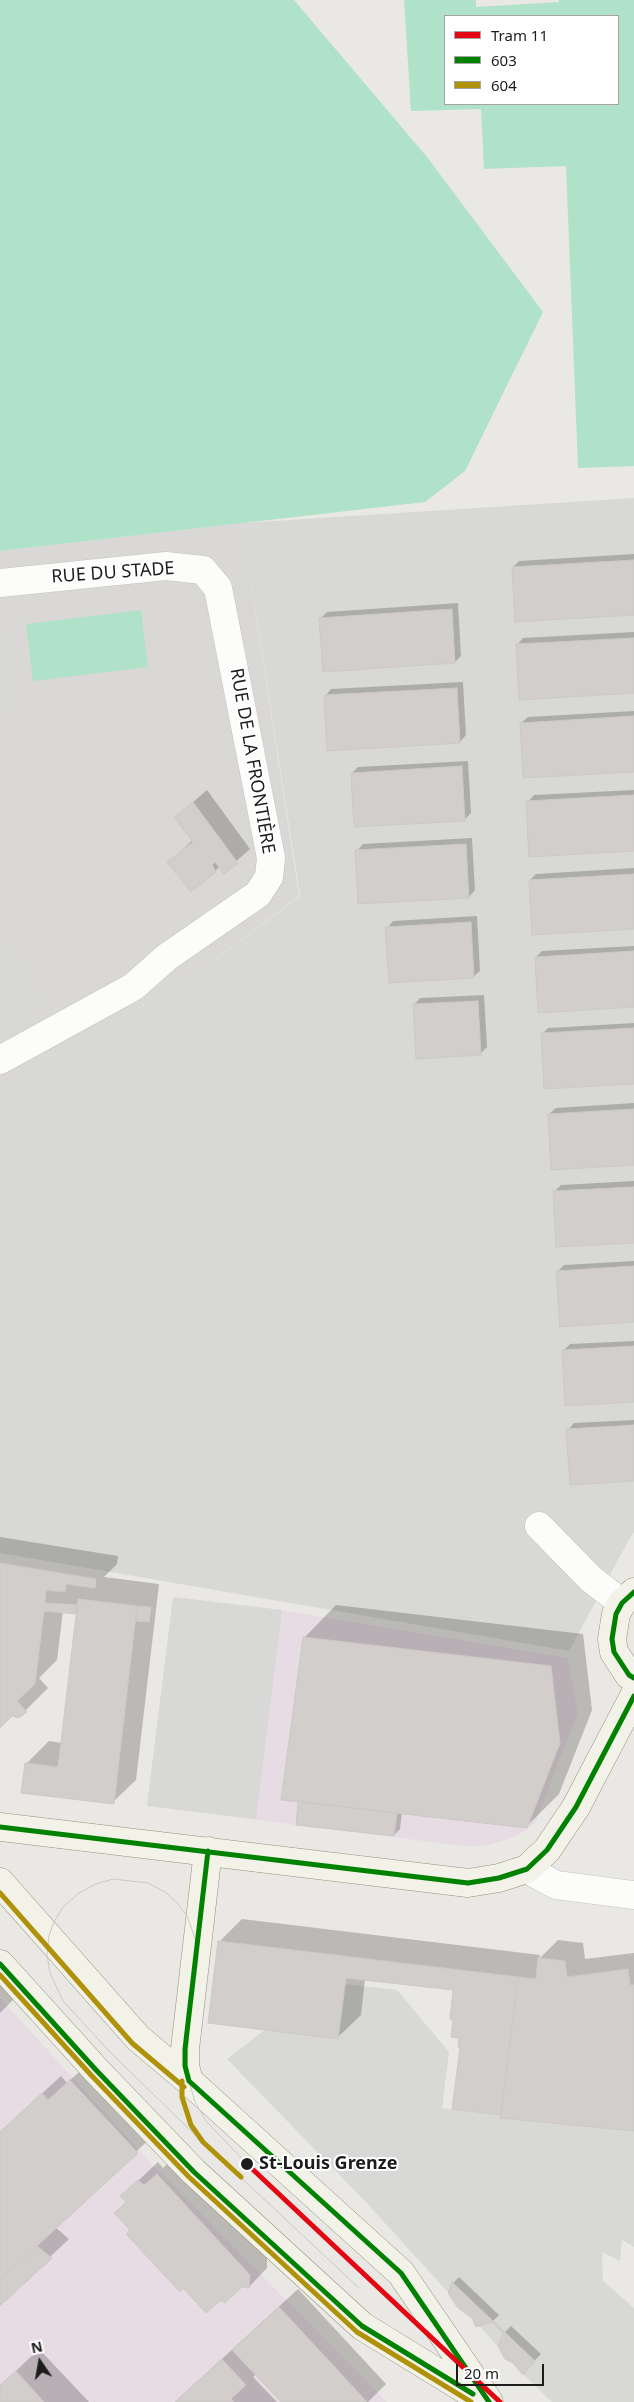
<!DOCTYPE html>
<html>
<head>
<meta charset="utf-8">
<style>
	body { margin:0 }
	#map { position:relative; width:634px; height:2402px; overflow:hidden; background:#eae8e4; font-family:"Noto Sans",sans-serif }
	canvas { display:block }
	.legend { position:absolute; left:444px; top:15px; width:175px; height:90px; box-sizing:border-box; background:#fff; border:1px solid #a4a4a4; margin:0; padding:6px 9px; list-style:none; font-size:15px; color:#1c1c1c }
	.legend li { display:flex; align-items:center; gap:10px; height:25px }
	.legend b { width:25px; border:1px solid #a4a4a4 }
	.north { position:absolute; left:15px; top:2337px; width:50px; height:50px; -webkit-text-stroke:4px #fff; paint-order:stroke; rotate:348deg; font-size:14px; font-weight:700; line-height:20px; text-align:center; color:#1c1c1c }
	.north::after { content:''; display:block; margin:auto; width:18px; height:22px; background:#1c1c1c; clip-path:polygon(50% 0,100% 100%,50% 72%,0 100%) }
	.scale { position:absolute; left:456px; top:2364px; width:88px; height:22px; box-sizing:border-box; border:2px solid #1c1c1c; border-top:0; padding-left:6px; font-size:15px; line-height:18px; white-space:nowrap; color:#1c1c1c; -webkit-text-stroke:4px #fff; paint-order:stroke }
</style>
</head>
<body>
<div id="map">
<canvas width="634" height="2402"></canvas>
<ul class="legend">
<li><b style="height:6px;background:#e30613"></b>Tram 11</li>
<li><b style="height:6px;background:#008200"></b>603</li>
<li><b style="height:6px;background:#b0920a"></b>604</li>
</ul>
<div class="north">N</div>
<div class="scale">20 m</div>
</div>
<script>
const ctx = document.querySelector('canvas').getContext('2d');
ctx.lineJoin = 'round';
function fill(path, color) { ctx.fillStyle = color; ctx.fill(path, 'evenodd'); }
const toPath = rows => new Path2D(rows.map(r => 'M' + r).join(''));
function trace(path, color, width, dash) { ctx.strokeStyle = color; ctx.lineWidth = width; ctx.lineCap = dash ? 'butt' : 'round'; ctx.setLineDash(dash || []); ctx.stroke(path); }
function write(font, color, halo, rows, align = 'center') {
  ctx.font = font + ' "Noto Sans",sans-serif'; ctx.lineWidth = 4; ctx.setLineDash([]); ctx.textBaseline = 'middle'; ctx.strokeStyle = halo; ctx.fillStyle = color; for (const [text, x, y, turn = 0] of rows) {
    ctx.save(); ctx.translate(x, y); ctx.rotate((+turn || 0) * Math.PI / 180); ctx.textAlign = isNaN(turn) ? turn : align; if (halo) ctx.strokeText(text, 0, 0); ctx.fillText(text, 0, 0); ctx.restore();
  }
}
fill(toPath([
	[242,523,299,896,192,977,0,1086,0,551]
]), '#d9d8d6');
fill(toPath([
	[173,1597,282,1610,568,1658,578,1713,535,1823,525,1831,507,1840,483,1846,463,1846,147,1806],
	[0,1998,151,2163,387,2402,0,2402]
]), '#e8dce4');
fill(toPath([
	[634,498,634,1533,632,1534,569,1651,0,1553,0,1086,192,977,300,896,242,523],
	[0,611,13,708,0,713],
	[0,945,8,945,40,1008,0,1029],
	[173,1597,282,1610,256,1819,147,1806],
	[344,1984,397,1990,449,2052,442,2108,634,2130,634,2247,622,2240,620,2261,602,2252,603,2281,634,2308,634,2402,552,2402,523,2374,362,2198,227,2059,266,2029,338,2037]
]), '#d8d8d6');
fill(toPath([
	[0,0,294,0,427,157,543,312,465,471,425,502,0,551],
	[404,0,476,0,476,7,559,2,559,0,634,0,634,466,578,468,566,166,484,169,481,109,411,111],
	[445,16,618,16,618,104,445,104],
	[141,610,148,667,33,681,26,624]
]), '#afe2c9');
fill(toPath([
	[634,554,634,614,513,567,519,561],
	[458,603,461,656,455,662,321,618,327,612],
	[634,632,634,692,517,645,523,638],
	[463,682,466,735,460,742,325,696,331,689],
	[634,711,634,771,521,723,528,717],
	[468,761,471,813,464,820,352,773,358,767],
	[207,790,250,849,224,872,220,866,215,871,169,862,193,840,176,817],
	[634,790,634,850,528,802,534,795],
	[472,838,475,890,469,897,357,851,363,844],
	[634,868,634,928,530,880,536,874],
	[477,916,480,971,473,977,387,928,393,921],
	[634,946,634,1006,536,957,542,951],
	[484,995,487,1047,481,1053,414,1005,420,998],
	[634,1023,634,1083,542,1034,548,1028],
	[634,1103,634,1164,549,1114,556,1108],
	[634,1181,634,1242,554,1192,561,1185],
	[634,1261,634,1321,558,1271,564,1265],
	[634,1341,634,1401,563,1351,570,1344],
	[634,1420,634,1480,568,1430,574,1423],
	[0,1537,118,1556,117,1564,104,1577,159,1584,136,1780,113,1802,26,1764,49,1741,62,1743,78,1613,63,1611,57,1660,39,1678,48,1688,19,1717,12,1715,0,1726],
	[336,1605,583,1634,592,1710,559,1794,527,1826,402,1812,400,1829,394,1835,300,1800,304,1638],
	[242,1919,540,1955,539,1959,558,1940,583,1943,585,1959,634,1953,634,2130,502,2117,461,2046,461,2037,454,2019,455,1989,365,1979,361,2015,338,2037,219,1942],
	[0,1967,22,1991,0,2013],
	[89,2063,155,2134,55,2227,69,2239,0,2304,0,2132,61,2076,67,2083],
	[176,2156,267,2255,267,2268,249,2287,131,2230,127,2202,122,2196,158,2162,163,2168],
	[459,2277,499,2315,493,2321,477,2325,453,2283],
	[298,2289,386,2384,368,2402,282,2402,256,2374,253,2377,277,2402,175,2402],
	[511,2326,541,2354,523,2373,499,2346,505,2332],
	[39,2349,89,2402,0,2402,0,2386]
]), '#0003');
const building = toPath([
	[634,560,634,615,515,622,512,567,634,560],
	[452,609,455,663,323,672,319,618,452,609],
	[634,638,634,693,519,700,516,644,634,638],
	[457,688,460,743,327,751,324,695,457,688],
	[634,716,634,772,523,778,520,723,634,716],
	[462,766,465,821,354,827,351,773,462,766],
	[634,795,634,851,529,857,526,801,634,795],
	[193,802,238,863,224,874,215,862,212,865,216,872,191,892,167,862,193,842,174,817,193,802],
	[466,844,469,898,358,904,355,850,466,844],
	[634,874,634,929,532,935,529,880,634,874],
	[471,922,474,978,389,983,385,927,471,922],
	[634,951,634,1007,538,1013,535,957,634,951],
	[478,1001,481,1055,416,1059,413,1004,478,1001],
	[634,1028,634,1084,544,1089,541,1033,634,1028],
	[634,1109,634,1165,551,1170,548,1114,634,1109],
	[634,1187,634,1243,556,1247,553,1191,634,1187],
	[634,1266,634,1322,560,1327,556,1271,634,1266],
	[634,1346,634,1402,565,1406,562,1350,634,1346],
	[634,1425,634,1481,570,1485,566,1429,634,1425],
	[0,1563,96,1579,95,1588,66,1584,65,1592,46,1590,45,1603,78,1605,77,1614,44,1611,35,1684,17,1701,27,1712,19,1718,12,1716,0,1728,0,1563],
	[78,1599,137,1606,114,1804,21,1793,25,1763,58,1767,78,1599],
	[137,1606,151,1607,149,1622,136,1621,137,1606],
	[303,1637,551,1666,560,1743,527,1828,281,1800,303,1637],
	[298,1801,397,1813,394,1836,296,1825,298,1801],
	[218,1941,518,1977,501,2115,452,2109,460,2047,458,2047,459,2038,451,2037,453,2020,450,2019,453,1990,346,1978,338,2039,208,2023,218,1941],
	[538,1958,565,1961,567,1977,628,1969,630,1985,634,1985,634,2131,500,2118,518,1977,536,1979,538,1958],
	[70,2080,138,2153,0,2280,0,2132,42,2093,48,2100,70,2080],
	[157,2174,250,2275,249,2288,242,2287,225,2303,221,2300,206,2313,183,2288,180,2292,126,2234,130,2230,114,2213,126,2202,120,2196,138,2180,144,2185,157,2174],
	[37,2246,52,2258,0,2306,0,2280,37,2246],
	[452,2282,535,2361,523,2375,513,2363,505,2359,498,2346,503,2333,492,2322,476,2327,472,2318,458,2308,448,2293,452,2282],
	[279,2307,320,2351,367,2402,281,2402,232,2350,279,2307],
	[222,2359,246,2385,231,2399,234,2402,175,2402,222,2359],
	[16,2371,44,2402,0,2402,0,2385,16,2371]
]);
fill(building, '#d1cecb');
trace(building, '#cdc9c6', 1);
const minor = toPath([
	[0,583,166,566,203,570,218,588,271,858,269,877,258,894,167,957,133,987,0,1060],
	[539,1526,591,1579,622,1603],
	[527,1869,556,1885,634,1895]
]);
const secondary = toPath([
	[634,1592,622,1603,616,1614,612,1639,614,1652,629,1675,634,1678],
	[0,1827,468,1883,499,1878,527,1869,547,1850,576,1807,634,1696],
	[0,1882,138,2038,189,2081,401,2273,489,2402],
	[0,1964,96,2070,194,2172,362,2326,484,2401],
	[189,2081,185,2066,185,2049,208,1851]
]);
trace(minor, '#c3c2c0', 29);
trace(secondary, '#93937d', 29);
trace(minor, '#fcfcfb', 28);
trace(secondary, '#f2f2e9', 28);
trace(toPath([
	[247,2164,206,2121,195,2102,189,2081,187,2067,189,2026,198,1960,195,1938,187,1916,177,1903,165,1892,148,1883,113,1879,96,1884,79,1893,63,1907,54,1922,49,1936,47,1955,50,1973,63,2001,111,2053,187,2127,359,2288]
]), '#c9c9c8', 1);
trace(toPath([
	[634,1592,622,1603,616,1614,612,1639,614,1652,629,1675,634,1678],
	[0,1827,468,1883,499,1878,527,1869,547,1850,576,1807,634,1696],
	[208,1851,185,2049,185,2066,189,2081,401,2273,489,2402],
	[0,1964,96,2070,194,2172,362,2326,473,2394]
]), '#008200', 5);
trace(toPath([
	[0,1893,132,2043,184,2087],
	[0,1975,91,2075,189,2177,357,2332,471,2402],
	[182,2081,182,2097,191,2125,203,2142,241,2177]
]), '#b0920a', 5);
trace(toPath([
	[247,2164,500,2402]
]), '#e30613', 5);
for (const [x, y, r, color] of [
	[247,2164,7,"#1c1c1c"]
]) { const dot = new Path2D(); dot.arc(x, y, r, 0, 2 * Math.PI); ctx.fillStyle = color; ctx.fill(dot); trace(dot, '#fff', 2); }
write('18px', '#1c1c1c', '#fff', [
	["RUE DU STADE",113,573,-4],
	["RUE DE LA FRONTIÈRE",252,761,80]
]);
write('bold 18px', '#1c1c1c', '#fff', [
	["St-Louis Grenze",259,2164]
], 'left');
</script>
</body>
</html>
